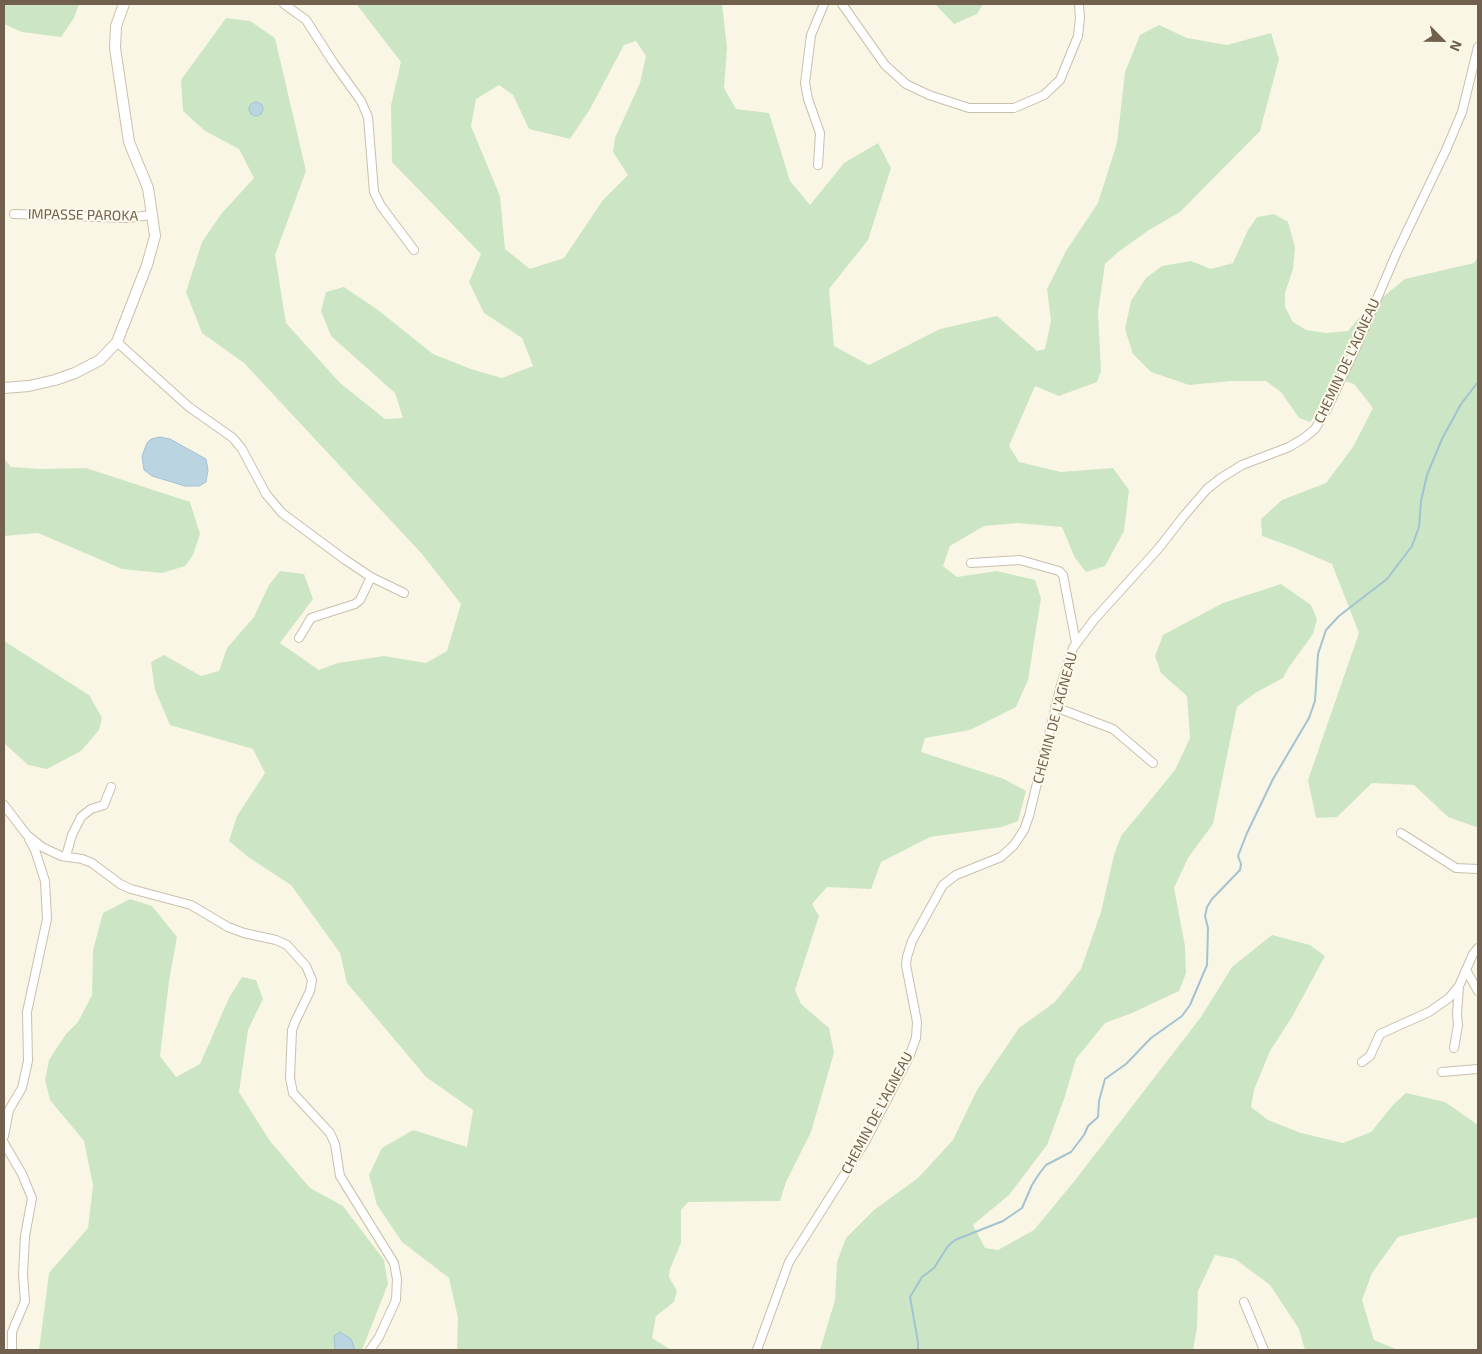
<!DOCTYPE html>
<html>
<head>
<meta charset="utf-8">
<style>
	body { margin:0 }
	#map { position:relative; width:1482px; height:1354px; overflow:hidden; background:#faf6e5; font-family:"Exo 2",sans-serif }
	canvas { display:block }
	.frame { position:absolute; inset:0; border:5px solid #70604d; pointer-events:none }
	.north { position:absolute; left:1417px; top:15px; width:50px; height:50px; -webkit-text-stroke:4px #fdf9eb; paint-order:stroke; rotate:113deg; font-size:14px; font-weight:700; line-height:20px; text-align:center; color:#70604d }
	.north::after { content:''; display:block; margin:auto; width:18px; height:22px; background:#70604d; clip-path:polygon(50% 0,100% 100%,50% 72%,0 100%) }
</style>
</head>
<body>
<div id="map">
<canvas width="1482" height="1354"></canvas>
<div class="frame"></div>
<div class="north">N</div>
</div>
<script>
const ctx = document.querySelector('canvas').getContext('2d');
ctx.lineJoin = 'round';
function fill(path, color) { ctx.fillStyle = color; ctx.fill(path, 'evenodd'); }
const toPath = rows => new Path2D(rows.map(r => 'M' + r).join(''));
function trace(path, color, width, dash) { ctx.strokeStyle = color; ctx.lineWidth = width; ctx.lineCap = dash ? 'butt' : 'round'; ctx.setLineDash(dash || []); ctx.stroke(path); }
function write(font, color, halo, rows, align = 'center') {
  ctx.font = font + ' "Exo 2",sans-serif'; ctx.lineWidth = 4; ctx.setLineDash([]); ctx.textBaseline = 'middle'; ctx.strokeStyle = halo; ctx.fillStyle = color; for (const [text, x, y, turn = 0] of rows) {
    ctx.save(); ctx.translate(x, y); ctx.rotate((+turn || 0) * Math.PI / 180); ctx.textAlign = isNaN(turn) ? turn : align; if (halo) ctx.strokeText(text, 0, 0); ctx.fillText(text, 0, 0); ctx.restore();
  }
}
fill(toPath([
	[4,4,79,4,74,18,61,37,22,32,4,24],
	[354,4,722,4,727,48,724,88,736,109,769,113,790,181,810,205,844,163,878,143,891,168,868,240,829,289,834,346,869,365,940,329,997,316,1037,351,1045,349,1051,321,1047,289,1066,251,1098,203,1117,143,1125,72,1140,35,1159,25,1187,38,1227,45,1271,33,1279,59,1260,131,1180,212,1149,230,1118,252,1105,264,1098,312,1101,371,1097,382,1059,396,1035,386,1009,446,1019,462,1061,472,1113,468,1129,490,1124,531,1105,566,1086,572,1075,558,1062,527,1018,523,984,526,950,546,943,566,957,577,997,571,1035,580,1041,598,1028,680,1016,707,970,730,925,738,921,752,1004,779,1026,791,1018,821,1002,827,930,837,881,862,871,889,827,887,812,904,819,916,795,990,801,1004,829,1028,834,1053,811,1132,786,1182,780,1201,688,1202,681,1210,681,1243,670,1269,669,1277,677,1291,674,1302,656,1316,652,1338,671,1350,457,1350,458,1318,449,1278,402,1242,377,1205,369,1175,382,1148,413,1130,467,1147,473,1110,426,1077,347,983,340,953,291,885,248,857,229,841,237,816,265,773,253,749,170,725,155,690,151,662,164,655,201,676,219,671,227,648,254,617,269,585,280,571,304,574,313,599,280,643,319,670,338,663,384,656,426,663,447,651,461,604,422,554,244,363,202,333,186,292,202,242,222,213,254,178,239,149,205,131,183,111,181,80,226,18,250,21,275,38,306,171,275,255,286,323,340,383,385,419,403,418,395,393,331,336,321,311,326,292,344,287,378,310,433,354,471,369,502,378,533,366,522,338,484,313,469,282,481,254,392,162,391,105,401,62,357,5],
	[636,41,646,56,640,83,615,138,613,152,628,175,603,200,564,258,530,269,505,249,500,196,471,126,476,99,499,85,513,95,529,129,570,139,590,109,624,45],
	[935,4,983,4,977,14,954,24],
	[1274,214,1288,222,1295,247,1293,269,1285,293,1285,307,1293,322,1306,330,1326,333,1348,331,1363,313,1405,279,1474,263,1478,257,1478,826,1476,827,1448,817,1414,785,1372,783,1337,817,1316,818,1308,780,1359,633,1332,564,1295,548,1262,536,1261,519,1282,500,1326,483,1353,447,1373,408,1354,384,1335,378,1316,414,1310,422,1299,418,1281,392,1266,381,1231,381,1189,385,1151,372,1133,354,1125,329,1131,301,1146,278,1162,266,1191,261,1211,269,1233,263,1248,230,1257,217],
	[4,459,11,467,41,469,86,468,190,502,200,534,193,555,185,566,162,573,122,569,38,533,4,536],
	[1281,584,1311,605,1317,619,1313,634,1289,667,1283,678,1255,693,1237,707,1213,824,1188,858,1174,888,1185,946,1186,973,1179,991,1132,1013,1105,1023,1076,1059,1064,1099,1047,1145,1009,1195,973,1225,985,1248,998,1250,1034,1230,1076,1179,1201,1017,1232,967,1272,935,1310,945,1325,956,1292,1017,1270,1051,1254,1090,1251,1107,1268,1120,1301,1133,1343,1143,1371,1132,1393,1105,1406,1093,1445,1102,1478,1125,1478,1217,1398,1237,1372,1273,1362,1300,1374,1340,1398,1350,1305,1350,1299,1329,1270,1285,1235,1259,1215,1255,1198,1291,1197,1328,1193,1350,820,1350,835,1300,837,1262,846,1238,874,1210,918,1178,953,1140,977,1090,1019,1028,1055,1002,1081,969,1101,912,1114,855,1121,836,1175,770,1190,738,1187,696,1161,673,1155,656,1163,635,1223,603],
	[4,641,89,695,102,718,99,730,81,751,47,769,28,765,4,743],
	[130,899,152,906,177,937,169,981,160,1056,176,1077,200,1064,229,998,242,977,256,980,263,999,248,1030,239,1092,270,1141,310,1188,343,1206,384,1260,388,1284,362,1350,39,1350,49,1273,88,1228,93,1185,84,1141,50,1100,45,1080,49,1060,66,1034,78,1022,92,995,93,950,103,913]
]), '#cce6c5');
const water = toPath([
	'249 109a7 7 0 1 1 14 0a7 7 0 1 1-14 0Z',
	[160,437,170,439,206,459,208,470,206,482,199,486,185,486,152,476,144,470,142,456,147,443,151,439,160,437],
	[340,1332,351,1339,355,1350,335,1350,334,1336,340,1332]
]);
fill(water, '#bbd4e1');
trace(water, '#a3c2d2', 1);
trace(toPath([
	[918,1350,918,1342,910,1297,922,1277,934,1268,948,1246,955,1240,1003,1221,1022,1208,1032,1185,1039,1174,1046,1165,1071,1152,1084,1135,1088,1126,1098,1117,1099,1101,1105,1079,1126,1064,1151,1038,1182,1016,1190,1005,1207,965,1208,928,1205,916,1207,907,1212,899,1240,870,1241,864,1238,856,1247,833,1273,779,1309,718,1315,701,1318,654,1326,630,1339,616,1387,579,1412,546,1419,527,1421,501,1427,475,1442,439,1461,404,1478,382]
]), '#a3c2d2', 2);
const minor = toPath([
	[284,4,306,20,333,62,361,101,368,117,374,192,381,206,414,250],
	[842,4,885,65,906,84,929,95,969,108,1014,108,1044,95,1060,80,1078,36,1080,18,1079,4],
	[818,165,820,133,808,99,805,83,811,35,824,4],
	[14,214,127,218,152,215],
	[117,342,189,407,233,438,242,449,266,494,282,513,344,559,371,577,404,593],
	[971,563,1020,560,1059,571,1063,575,1076,643],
	[299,638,311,618,355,604,360,600,371,577],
	[1055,707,1113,729,1153,763],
	[4,805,27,835,42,847,61,856,82,859,92,863,120,884,131,889,191,905,228,927,244,933,276,940,287,945,306,966,312,980,310,991,295,1022,292,1030,290,1078,293,1093,330,1133,335,1144,340,1176,394,1263,397,1279,396,1300,379,1337,370,1350],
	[1401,833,1456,868,1478,869],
	[66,856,72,835,81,817,91,809,104,805,111,787],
	[1466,970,1478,991],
	[1454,1048,1458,1025,1457,1014,1459,986],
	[1362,1062,1370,1056,1380,1034,1429,1012,1449,998,1459,986,1473,954,1478,948],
	[1442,1072,1478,1069],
	[4,1136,9,1110,22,1088,28,1061,27,1012,47,919,45,881,35,850,29,839],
	[4,1143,22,1174,32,1198,25,1236,23,1275,25,1301,12,1332,12,1350],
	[1244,1302,1264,1350],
	[757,1350,789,1262,865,1142,909,1057,916,1038,917,1022,906,965,907,957,912,941,943,885,956,875,1001,857,1014,845,1024,830,1029,816,1061,685,1073,648,1093,621,1158,549,1183,517,1207,489,1221,478,1242,465,1289,447,1304,438,1315,429,1326,411,1358,343,1397,252,1446,150,1462,112,1478,47]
]);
const secondary = toPath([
	[4,388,29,386,55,380,75,373,100,360,117,342,147,265,155,236,152,215,148,188,129,142,115,48,116,26,124,4]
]);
trace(minor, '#cabfac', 10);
trace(secondary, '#cdc0ab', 12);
trace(minor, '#fff', 8);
trace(secondary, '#fff', 10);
write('14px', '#70604d', '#fdf9eb', [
	["IMPASSE PAROKA",83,215,1],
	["CHEMIN DE L’AGNEAU",1347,361,-65],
	["CHEMIN DE L’AGNEAU",1055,718,-75],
	["CHEMIN DE L’AGNEAU",877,1113,-62]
]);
</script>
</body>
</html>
